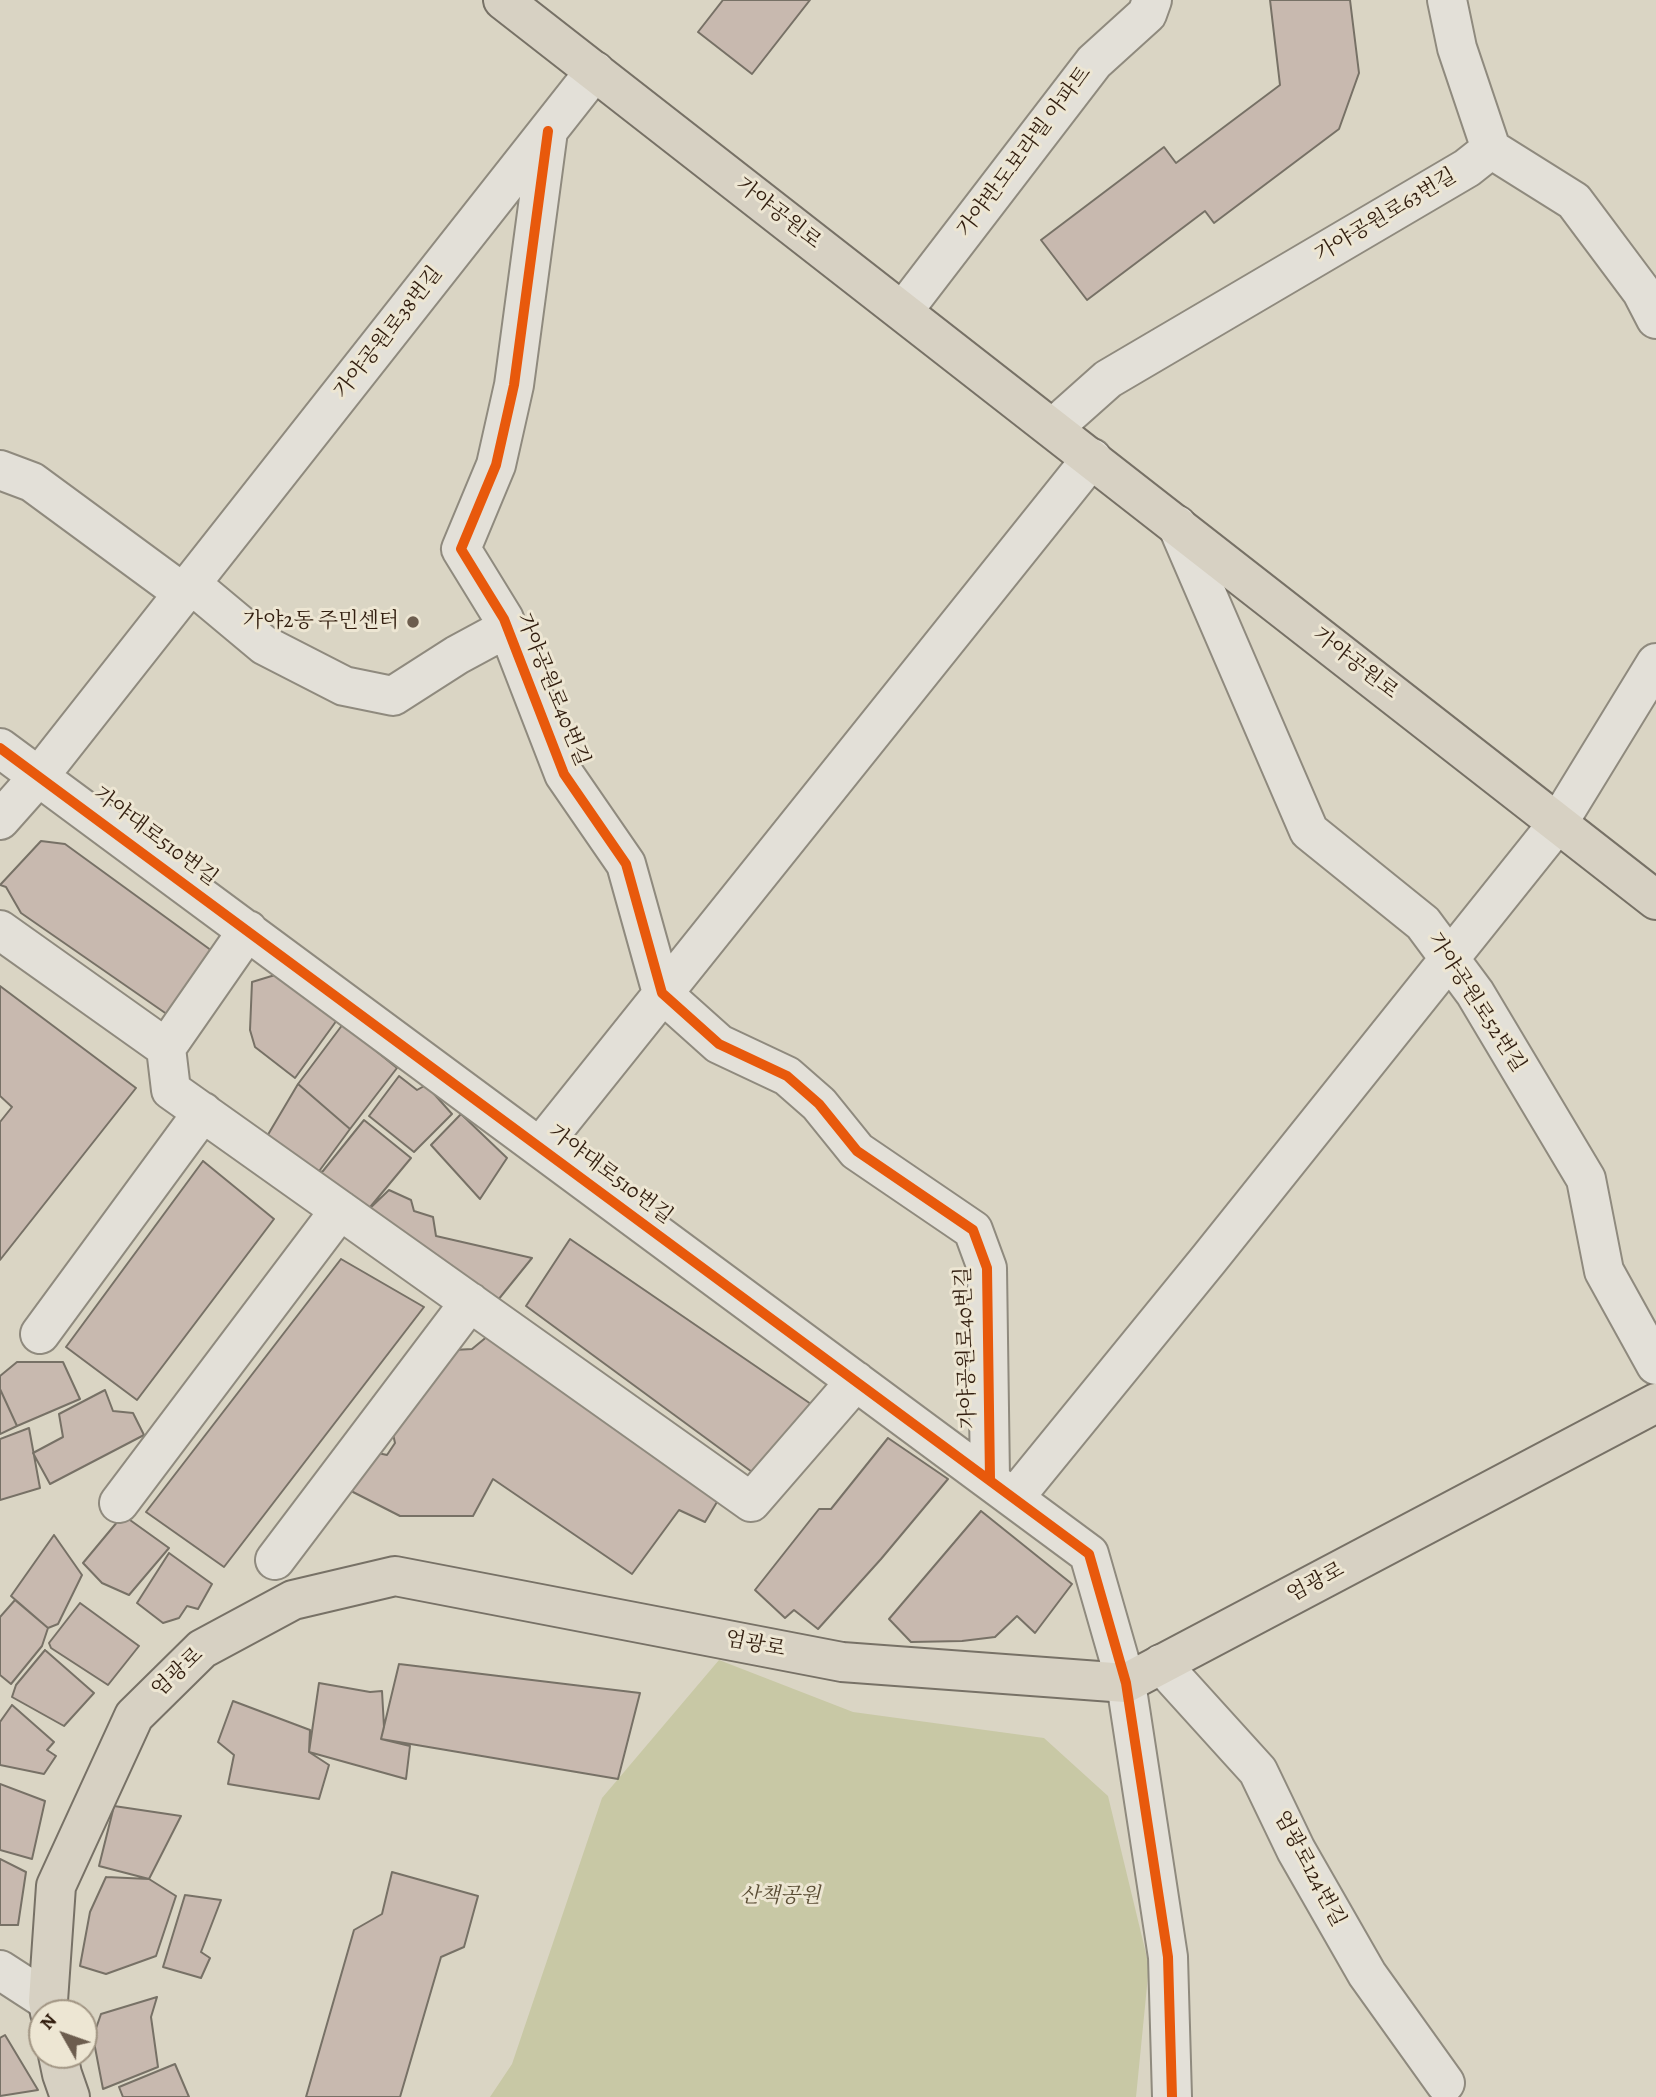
<!DOCTYPE html>
<html>
<head>
<meta charset="utf-8">
<style>
	body { margin:0 }
	#map { position:relative; width:1656px; height:2097px; overflow:hidden; background:#dad5c4; font-family:Alegreya,serif }
	canvas { display:block }
	.north { position:absolute; left:28px; top:1999px; width:70px; height:70px; box-sizing:border-box; background:#ede6d3; border:2px solid #a29684; border-radius:50%; rotate:310deg; font-size:19px; font-weight:700; line-height:28px; text-align:center; color:#311d0e }
	.north::after { content:''; display:block; margin:auto; width:24px; height:32px; background:#6c5d4e; clip-path:polygon(50% 0,100% 100%,50% 72%,0 100%) }
</style>
</head>
<body>
<div id="map">
<canvas width="1656" height="2097"></canvas>
<div class="north">N</div>
</div>
<script>
const ctx = document.querySelector('canvas').getContext('2d');
ctx.lineJoin = 'round';
function fill(path, color) { ctx.fillStyle = color; ctx.fill(path, 'evenodd'); }
const toPath = rows => new Path2D(rows.map(r => 'M' + r).join(''));
function trace(path, color, width, dash) { ctx.strokeStyle = color; ctx.lineWidth = width; ctx.lineCap = dash ? 'butt' : 'round'; ctx.setLineDash(dash || []); ctx.stroke(path); }
function write(font, color, halo, rows, align = 'center') {
  ctx.font = font + ' Alegreya,"Noto Serif KR",serif'; ctx.lineWidth = 6; ctx.setLineDash([]); ctx.textBaseline = 'middle'; ctx.strokeStyle = halo; ctx.fillStyle = color; for (const [text, x, y, turn = 0] of rows) {
    ctx.save(); ctx.translate(x, y); ctx.rotate((+turn || 0) * Math.PI / 180); ctx.textAlign = isNaN(turn) ? turn : align; if (halo) ctx.strokeText(text, 0, 0); ctx.fillText(text, 0, 0); ctx.restore();
  }
}
fill(toPath([
	[719,1660,853,1712,1044,1738,1108,1796,1149,1966,1136,2097,490,2097,512,2064,602,1798]
]), '#c8c8a5');
const building = toPath([
	[723,0,810,0,752,74,698,32,723,0],
	[1270,0,1350,0,1359,73,1339,129,1214,223,1205,211,1087,300,1041,240,1164,147,1176,163,1280,85,1270,0],
	[41,841,65,844,219,956,171,1017,21,913,6,887,0,885,41,841],
	[275,975,337,1020,295,1078,255,1047,250,1030,252,982,275,975],
	[0,986,136,1088,0,1260,0,1122,12,1107,0,1096,0,986],
	[343,1024,397,1068,350,1129,298,1084,343,1024],
	[399,1076,417,1090,426,1085,452,1114,414,1152,369,1116,399,1076],
	[298,1084,350,1129,317,1174,266,1138,298,1084],
	[461,1114,507,1158,480,1199,431,1145,461,1114],
	[364,1120,411,1158,366,1212,317,1174,323,1171,364,1120],
	[203,1161,274,1219,137,1400,66,1347,203,1161],
	[389,1190,411,1200,414,1211,433,1217,436,1236,532,1258,498,1300,366,1212,389,1190],
	[570,1239,827,1415,767,1483,526,1306,570,1239],
	[341,1259,424,1307,224,1567,146,1512,341,1259],
	[489,1335,723,1492,705,1522,679,1510,632,1574,493,1479,473,1516,400,1516,351,1491,378,1453,387,1455,395,1443,393,1434,454,1350,472,1349,489,1335],
	[17,1362,63,1362,80,1399,17,1426,0,1389,0,1376,17,1362],
	[0,1389,17,1426,0,1434,0,1389],
	[105,1390,113,1411,133,1413,144,1435,50,1484,33,1453,63,1437,59,1414,105,1390],
	[29,1428,40,1488,0,1500,0,1439,29,1428],
	[888,1438,948,1479,881,1559,818,1629,794,1610,785,1618,755,1590,819,1509,831,1509,888,1438],
	[981,1511,1072,1584,1035,1633,1017,1616,995,1637,962,1641,911,1642,889,1619,981,1511],
	[123,1515,169,1548,129,1595,102,1583,83,1563,123,1515],
	[54,1535,82,1575,58,1624,48,1628,11,1596,54,1535],
	[169,1553,212,1584,198,1609,187,1606,179,1618,163,1623,137,1603,169,1553],
	[15,1600,48,1628,42,1646,11,1684,0,1675,0,1617,15,1600],
	[80,1603,139,1646,108,1685,51,1648,49,1643,80,1603],
	[45,1650,94,1693,64,1726,12,1697,16,1685,45,1650],
	[399,1664,640,1693,618,1779,381,1739,399,1664],
	[319,1683,370,1692,382,1691,384,1727,381,1739,410,1746,406,1779,309,1752,319,1683],
	[233,1701,310,1730,309,1752,329,1765,319,1799,228,1784,234,1755,218,1742,233,1701],
	[12,1705,54,1742,47,1750,56,1756,44,1774,0,1765,0,1722,12,1705],
	[0,1784,45,1801,32,1859,0,1850,0,1784],
	[114,1806,181,1816,149,1879,99,1866,114,1806],
	[0,1859,26,1872,18,1925,0,1925,0,1859],
	[392,1872,478,1896,464,1947,441,1957,400,2097,306,2097,354,1930,382,1914,392,1872],
	[106,1877,149,1879,176,1896,156,1956,106,1974,80,1966,90,1912,106,1877],
	[185,1895,221,1900,201,1952,210,1958,201,1978,163,1967,185,1895],
	[157,1997,151,2017,158,2067,103,2089,93,2037,101,2014,157,1997],
	[5,2035,38,2090,0,2096,0,2038,5,2035],
	[175,2064,189,2097,123,2097,119,2087,175,2064]
]);
fill(building, '#c8b9af');
trace(building, '#777166', 2);
const minor = toPath([
	[1447,0,1457,48,1491,149,1574,201,1642,292,1656,319],
	[548,131,514,385,496,465,461,549,504,619,564,774,626,864,662,993,719,1044,787,1076,819,1104,857,1151,973,1230,987,1268,990,1479],
	[903,311,1094,62,1147,14,1152,0],
	[1053,428,1108,379,1467,168,1491,149],
	[0,470,32,482,183,593],
	[1177,525,1309,831,1423,923,1475,993,1586,1179,1604,1271,1656,1365],
	[191,584,264,645,344,686,393,696,457,655,507,628],
	[0,748,1089,1554,1126,1683,1168,1957,1172,2097],
	[0,820,40,775,595,71],
	[0,930,166,1048],
	[248,930,166,1048,171,1090,751,1502,856,1381],
	[540,1147,1092,458],
	[40,1334,203,1112],
	[1014,1498,1209,1259,1558,823,1656,663],
	[119,1503,340,1210],
	[275,1560,470,1302],
	[1161,1664,1258,1771,1296,1850,1367,1974,1445,2083],
	[0,1970,48,2001]
]);
const major = toPath([
	[503,0,1656,900],
	[50,2013,48,2001,56,1886,134,1716,202,1649,293,1600,395,1576,842,1662,1126,1683,1656,1403],
	[58,2055,62,2074,70,2097]
]);
trace(minor, '#8f8a7e', 42);
trace(major, '#777166', 42);
trace(minor, '#e3e0d8', 38);
trace(major, '#d7d1c3', 38);
trace(toPath([
	[548,131,514,385,496,465,461,549,504,619,564,774,626,864,662,993,719,1044,787,1076,819,1104,857,1151,973,1230,987,1268,990,1479],
	[0,748,1089,1554,1126,1683,1168,1957,1172,2097]
]), '#e8590c', 10);
for (const [x, y, r, color] of [
	[413,622,7,"#6c5d4e"]
]) { const dot = new Path2D(); dot.arc(x, y, r, 0, 2 * Math.PI); ctx.fillStyle = color; ctx.fill(dot); trace(dot, '#ede6d3', 2.5); }
write('21px', '#311d0e', '#ede6d3', [
	["가야반도보라빌 아파트",1025,152,-53],
	["가야공원로",778,214,38],
	["가야공원로63번길",1386,216,-31],
	["가야공원로38번길",389,333,-52],
	["가야공원로",1355,664,38],
	["가야공원로40번길",552,690,68],
	["가야대로510번길",155,837,37],
	["가야공원로52번길",1476,1003,57],
	["가야대로510번길",610,1175,37],
	["가야공원로40번길",967,1348,-92],
	["엄광로",1316,1583,-28],
	["엄광로",755,1645,11],
	["엄광로",178,1673,-43],
	["엄광로124번길",1309,1869,62]
]);
write('21px', '#311d0e', '#ede6d3', [
	["가야2동 주민센터",399,622]
], 'right');
write('italic 21px', '#5a4d34', '#ede6d3', [
	["산책공원",780,1897]
]);
</script>
</body>
</html>
